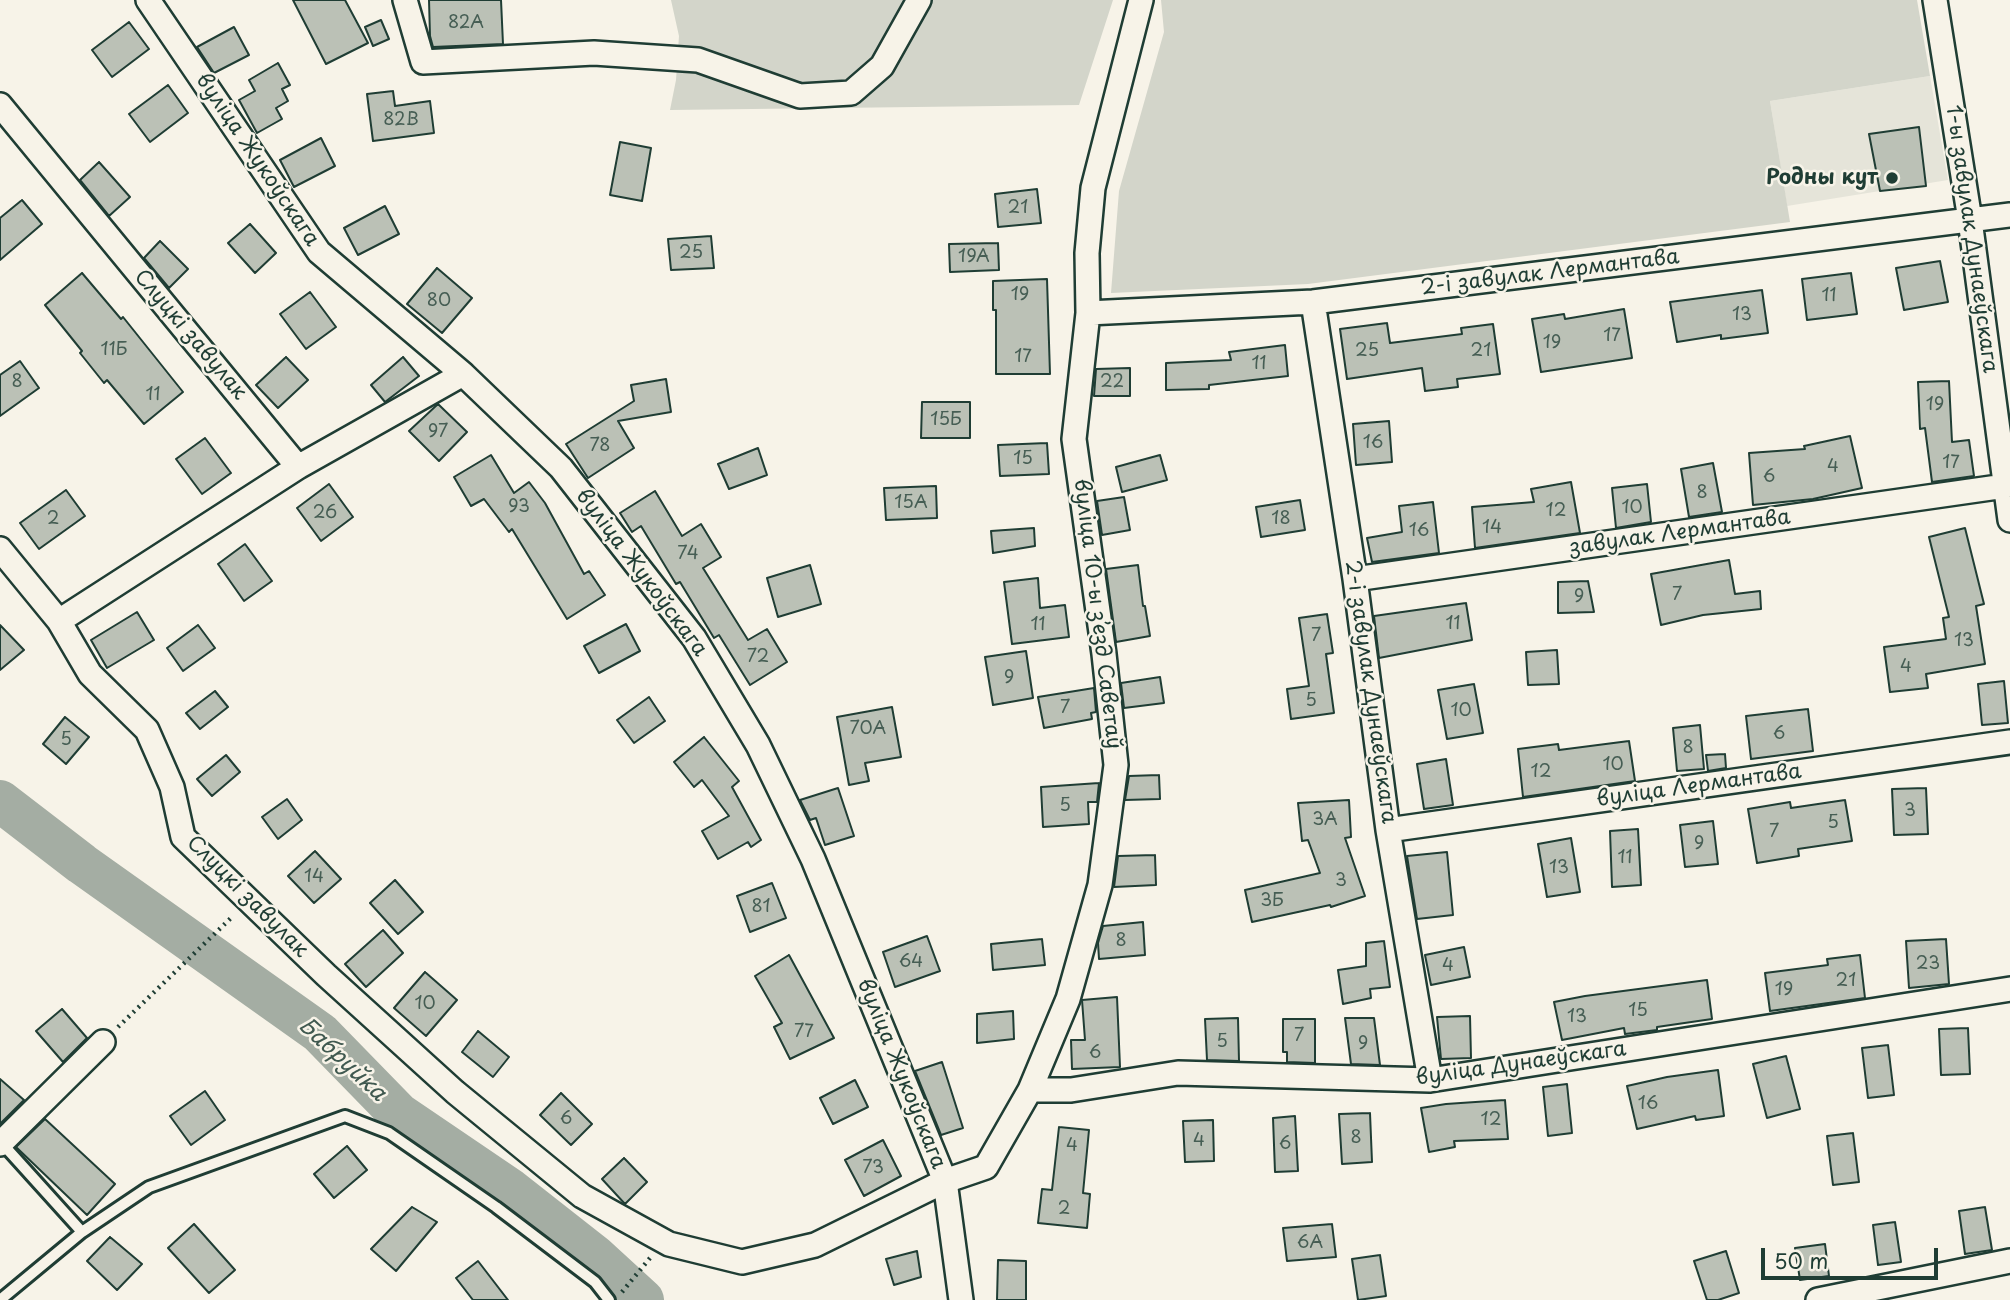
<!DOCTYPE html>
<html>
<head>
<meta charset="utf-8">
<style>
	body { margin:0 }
	#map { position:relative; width:2010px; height:1300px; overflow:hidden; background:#f7f3e8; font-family:"Playpen Sans",sans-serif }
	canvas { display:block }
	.scale { position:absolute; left:1761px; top:1248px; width:177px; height:32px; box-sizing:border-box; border:4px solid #1f3d34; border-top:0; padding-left:9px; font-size:21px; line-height:24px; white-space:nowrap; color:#1f3d34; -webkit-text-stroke:5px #f7f3e8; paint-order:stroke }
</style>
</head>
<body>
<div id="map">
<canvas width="2010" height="1300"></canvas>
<div class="scale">50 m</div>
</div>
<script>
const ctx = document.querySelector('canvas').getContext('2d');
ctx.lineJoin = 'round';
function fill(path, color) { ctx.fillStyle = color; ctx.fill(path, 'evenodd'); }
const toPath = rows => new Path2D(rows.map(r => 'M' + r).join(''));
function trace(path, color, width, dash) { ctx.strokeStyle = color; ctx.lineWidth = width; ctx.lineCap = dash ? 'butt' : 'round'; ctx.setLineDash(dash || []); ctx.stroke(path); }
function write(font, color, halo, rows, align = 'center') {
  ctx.font = font + ' "Playpen Sans",sans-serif'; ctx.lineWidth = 5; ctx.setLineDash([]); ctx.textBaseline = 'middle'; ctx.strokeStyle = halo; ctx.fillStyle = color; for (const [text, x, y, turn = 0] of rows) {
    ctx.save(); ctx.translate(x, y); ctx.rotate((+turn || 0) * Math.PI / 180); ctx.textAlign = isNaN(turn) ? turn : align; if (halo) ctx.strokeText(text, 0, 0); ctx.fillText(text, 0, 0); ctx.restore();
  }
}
fill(toPath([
	[1930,76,1948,180,1787,206,1770,101]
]), '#e5e4d9');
fill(toPath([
	[671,0,1113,0,1079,105,670,110,676,80,679,36],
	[1161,0,1917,0,1930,76,1770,101,1790,222,1308,284,1111,293,1119,191,1164,32]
]), '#d3d5ca');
trace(toPath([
	[0,801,82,864,320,1033,399,1114,511,1190,595,1256,643,1300]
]), '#a4ada3', 42);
const building = toPath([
	[293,0,345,0,368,43,326,64,293,0],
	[429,0,501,0,503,44,433,47,430,36,429,0],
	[381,20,389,39,373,46,365,27,381,20],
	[129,22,149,49,112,77,92,50,129,22],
	[234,27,249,55,214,73,197,47,234,27],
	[278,63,290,85,282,89,288,101,276,108,282,119,257,133,239,100,255,91,249,80,278,63],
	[168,85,188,113,150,142,129,114,168,85],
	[393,91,395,106,430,101,434,133,373,141,367,94,393,91],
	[1919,127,1926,186,1880,191,1869,134,1919,127],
	[321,138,335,166,294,187,280,160,321,138],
	[620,142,651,148,642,201,610,195,620,142],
	[99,162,130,197,109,216,80,180,99,162],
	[1037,189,1041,223,998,227,995,194,1037,189],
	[22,200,42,224,0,260,0,218,22,200],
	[385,206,399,234,358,255,344,228,385,206],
	[250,224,276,253,255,273,228,243,250,224],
	[711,236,714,268,671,270,668,239,711,236],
	[160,241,188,269,169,288,144,258,160,241],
	[998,243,999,270,950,272,949,244,998,243],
	[1940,261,1948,302,1904,310,1896,268,1940,261],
	[437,268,472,298,442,333,407,304,437,268],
	[82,273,121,319,123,317,183,392,144,424,107,380,104,383,80,353,82,351,45,305,82,273],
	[1851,273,1857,314,1807,320,1802,279,1851,273],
	[1047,279,1050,374,996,374,996,310,993,310,993,281,1047,279],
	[1762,290,1768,333,1721,339,1721,335,1677,342,1670,302,1762,290],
	[310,292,336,327,306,349,280,314,310,292],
	[1624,309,1632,358,1541,372,1532,319,1564,314,1565,319,1624,309],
	[1387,323,1390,343,1462,334,1461,328,1493,324,1500,374,1457,379,1458,387,1425,391,1422,368,1347,379,1340,329,1387,323],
	[1285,345,1288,376,1209,385,1209,389,1166,390,1166,363,1231,360,1229,352,1285,345],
	[286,357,308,380,278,408,256,385,286,357],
	[403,357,419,376,385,402,371,385,403,357],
	[20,361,39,388,0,416,0,375,20,361],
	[1130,368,1130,396,1094,396,1096,369,1130,368],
	[666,379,671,412,618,421,634,448,588,478,566,444,634,401,631,385,666,379],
	[1949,381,1952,442,1969,440,1974,476,1932,482,1925,428,1920,429,1918,382,1949,381],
	[922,402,970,402,970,438,921,438,922,402],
	[438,404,467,432,439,461,409,431,438,404],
	[1389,421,1392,462,1356,465,1353,424,1389,421],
	[1850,436,1862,488,1813,499,1753,505,1749,453,1805,449,1804,446,1850,436],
	[205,438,231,473,202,494,176,459,205,438],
	[1047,443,1049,474,1000,476,998,445,1047,443],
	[758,448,767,475,729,489,718,464,758,448],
	[491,455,514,493,529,482,545,503,584,574,589,571,605,595,567,619,512,529,509,532,484,499,471,506,454,477,491,455],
	[1160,455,1167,480,1122,492,1116,467,1160,455],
	[1713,463,1722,512,1689,517,1681,469,1713,463],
	[1571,482,1580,533,1475,548,1472,507,1534,502,1531,489,1571,482],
	[329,484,353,517,321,541,297,508,329,484],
	[1647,484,1651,522,1616,528,1612,488,1647,484],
	[936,486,937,518,886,520,884,488,936,486],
	[66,490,85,516,39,549,20,523,66,490],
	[655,491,682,536,701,524,721,557,703,568,748,640,767,629,787,662,750,685,719,635,714,638,680,582,676,584,641,526,632,532,620,513,655,491],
	[1124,497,1130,530,1102,535,1097,501,1124,497],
	[1300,500,1305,530,1261,537,1256,507,1300,500],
	[1433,502,1439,553,1372,562,1367,538,1402,532,1399,506,1433,502],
	[1034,528,1035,546,993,553,991,531,1034,528],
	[1965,528,1984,604,1976,606,1985,664,1926,674,1928,688,1890,692,1884,647,1946,639,1943,618,1949,617,1929,537,1965,528],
	[245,544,272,581,244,601,218,564,245,544],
	[1729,560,1735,594,1760,591,1761,609,1703,615,1661,625,1651,574,1729,560],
	[810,565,821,604,778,617,767,578,810,565],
	[1138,565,1143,606,1145,606,1150,636,1116,642,1106,569,1138,565],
	[1038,578,1040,608,1065,605,1069,637,1012,644,1004,582,1038,578],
	[1588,581,1594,612,1558,613,1558,582,1588,581],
	[1466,603,1472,640,1379,658,1374,616,1466,603],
	[137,612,154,640,107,668,91,640,137,612],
	[1327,614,1333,653,1326,654,1334,713,1291,719,1287,689,1309,686,1299,618,1327,614],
	[626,624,640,651,599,673,584,646,626,624],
	[0,625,24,650,0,670,0,625],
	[198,625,215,648,183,671,167,648,198,625],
	[1557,650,1559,684,1528,685,1526,652,1557,650],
	[1026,651,1033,698,993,705,985,657,1026,651],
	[1160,677,1164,703,1124,708,1121,683,1160,677],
	[2004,681,2008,723,1982,725,1978,684,2004,681],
	[1474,684,1483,733,1447,739,1438,690,1474,684],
	[1094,688,1096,712,1091,713,1092,719,1044,728,1038,697,1094,688],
	[215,691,228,707,200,729,186,713,215,691],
	[649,697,665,721,634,743,617,720,649,697],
	[892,707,901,757,865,763,869,781,849,785,837,717,892,707],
	[1808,709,1813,751,1751,759,1746,716,1808,709],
	[65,717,89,737,66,764,43,744,65,717],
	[1700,725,1704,769,1677,771,1673,728,1700,725],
	[704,737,739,781,732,787,761,840,751,847,748,842,718,859,702,831,729,816,702,780,694,787,674,762,704,737],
	[1629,741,1635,781,1523,797,1518,749,1558,744,1559,750,1629,741],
	[1725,754,1726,768,1708,771,1706,755,1725,754],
	[226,755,240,772,212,796,197,779,226,755],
	[1446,759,1453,805,1424,809,1417,764,1446,759],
	[1159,775,1160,799,1125,800,1129,776,1159,775],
	[1099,783,1097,802,1088,802,1089,824,1043,827,1041,787,1099,783],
	[838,788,854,836,825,845,816,818,810,820,800,800,838,788],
	[1926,788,1928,834,1894,835,1892,789,1926,788],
	[287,799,302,820,278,839,262,817,287,799],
	[1349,800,1351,837,1345,838,1365,896,1331,907,1330,905,1252,922,1245,890,1320,873,1308,840,1302,841,1298,803,1349,800],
	[1845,800,1852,841,1798,849,1799,856,1757,863,1748,809,1790,802,1791,808,1845,800],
	[1713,821,1718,864,1685,867,1680,825,1713,821],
	[1638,829,1641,885,1612,887,1610,831,1638,829],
	[1571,838,1580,892,1547,897,1538,844,1571,838],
	[315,851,341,879,314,903,288,876,315,851],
	[1447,852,1453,915,1417,919,1407,856,1447,852],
	[1155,855,1156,885,1114,887,1118,856,1155,855],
	[395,880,423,912,398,934,370,903,395,880],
	[772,883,786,918,750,932,737,896,772,883],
	[1143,922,1145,955,1099,959,1098,943,1103,926,1143,922],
	[383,930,403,953,366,987,345,964,383,930],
	[927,936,940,971,895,987,883,952,927,936],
	[1042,939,1045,965,993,970,991,944,1042,939],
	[1946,939,1949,984,1909,988,1906,941,1946,939],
	[1384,941,1390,987,1370,989,1371,998,1343,1004,1338,970,1366,966,1366,943,1384,941],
	[1464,947,1470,977,1431,985,1425,955,1464,947],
	[789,955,834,1038,790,1059,774,1027,782,1023,755,976,789,955],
	[1860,955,1865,998,1770,1011,1765,973,1828,965,1827,959,1860,955],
	[425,972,457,1000,426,1036,394,1008,425,972],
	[1707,980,1712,1019,1657,1027,1657,1030,1625,1034,1624,1028,1562,1040,1554,1002,1585,996,1707,980],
	[1117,997,1120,1067,1072,1069,1071,1040,1085,1040,1082,1000,1117,997],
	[62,1009,87,1038,63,1062,36,1031,62,1009],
	[1013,1011,1014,1039,977,1043,977,1014,1013,1011],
	[1470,1016,1471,1058,1441,1059,1437,1017,1470,1016],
	[1238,1018,1239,1061,1207,1060,1205,1019,1238,1018],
	[1345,1018,1374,1018,1380,1065,1351,1064,1345,1018],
	[1283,1019,1315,1019,1315,1063,1287,1062,1287,1052,1283,1052,1283,1019],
	[1968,1028,1970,1074,1941,1075,1939,1029,1968,1028],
	[478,1031,509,1057,493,1077,462,1052,478,1031],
	[1888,1045,1894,1095,1868,1098,1862,1048,1888,1045],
	[1786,1056,1800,1109,1767,1118,1753,1064,1786,1056],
	[942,1062,963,1128,941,1135,915,1071,942,1062],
	[1718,1070,1724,1116,1696,1120,1695,1116,1637,1129,1627,1086,1667,1077,1718,1070],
	[0,1079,24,1100,0,1124,0,1079],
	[855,1080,868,1107,833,1124,820,1098,855,1080],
	[1567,1084,1572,1133,1548,1136,1543,1087,1567,1084],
	[205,1091,225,1120,191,1145,170,1116,205,1091],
	[561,1093,592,1124,571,1145,540,1115,561,1093],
	[1505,1100,1508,1139,1454,1141,1455,1147,1429,1152,1421,1108,1446,1104,1505,1100],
	[1370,1113,1372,1162,1342,1164,1339,1114,1370,1113],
	[1295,1116,1298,1171,1275,1172,1273,1118,1295,1116],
	[45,1119,115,1184,87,1215,16,1147,45,1119],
	[1213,1120,1214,1161,1185,1162,1183,1121,1213,1120],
	[1059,1127,1089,1130,1083,1193,1090,1194,1087,1228,1038,1223,1042,1189,1052,1190,1059,1127],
	[1853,1133,1859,1182,1833,1185,1827,1136,1853,1133],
	[883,1140,901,1176,864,1196,845,1160,883,1140],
	[347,1146,367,1170,334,1198,314,1174,347,1146],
	[624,1158,647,1182,625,1204,602,1179,624,1158],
	[412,1207,437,1222,396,1271,371,1249,412,1207],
	[1985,1207,1992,1250,1965,1254,1959,1211,1985,1207],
	[1895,1222,1901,1262,1878,1265,1873,1225,1895,1222],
	[194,1224,235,1270,209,1293,168,1248,194,1224],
	[1332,1224,1336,1257,1287,1261,1283,1228,1332,1224],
	[110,1237,142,1264,117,1290,87,1261,110,1237],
	[1825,1244,1829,1276,1800,1280,1795,1248,1825,1244],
	[917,1251,921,1277,894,1285,886,1259,917,1251],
	[1726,1251,1739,1293,1718,1300,1707,1300,1694,1261,1726,1251],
	[1380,1255,1386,1296,1358,1300,1352,1259,1380,1255],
	[998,1260,1026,1261,1026,1300,997,1300,998,1260],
	[478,1261,508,1300,473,1300,456,1278,478,1261]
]);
fill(building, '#bbc1b6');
trace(building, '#1f3d34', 2);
const service = toPath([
	[0,1141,82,1232],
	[0,1300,82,1232,149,1187,345,1116,389,1133,496,1207,595,1282,609,1300]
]);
const minor = toPath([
	[148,0,319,252,463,374,561,468,694,638,758,745,813,859,945,1181,961,1300],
	[405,0,423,62,594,53,698,60,800,96,851,93,882,66,919,0],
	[1935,0,1970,220,2010,520],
	[0,105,298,467,59,621,90,674,147,730,172,787,183,837,326,975,455,1092,582,1196,669,1244,742,1262,815,1245,945,1181,986,1167,1030,1090,1068,999,1100,885,1116,765,1104,654,1074,439,1088,313,1087,253,1093,188,1141,0],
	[1313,302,1355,579,1388,830,1430,1080],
	[1088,313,1313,302,2010,215],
	[298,467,463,374],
	[0,549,59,621],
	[1355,579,2005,486],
	[1388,830,2010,742],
	[1030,1090,1071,1090,1178,1073,1430,1080,2010,989],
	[0,1144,103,1042],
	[1818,1300,2010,1261]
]);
trace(service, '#1f3d34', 16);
trace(minor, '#1f3d34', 28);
trace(toPath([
	[118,1027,233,916],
	[622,1292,650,1258]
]), '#1f3d34', 4.5, [2, 5]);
trace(service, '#f7f3e8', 10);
trace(minor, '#f7f3e8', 23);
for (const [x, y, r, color] of [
	[1892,178,7,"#1f3d34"]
]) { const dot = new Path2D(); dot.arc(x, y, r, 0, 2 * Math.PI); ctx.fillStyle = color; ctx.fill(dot); trace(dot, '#f7f3e8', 2.5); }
write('18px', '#465e54', null, [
	["82А",466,23],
	["82B",401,120],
	["21",1018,208],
	["25",691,253],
	["19А",974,257],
	["19",1020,295],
	["11",1829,296],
	["80",439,301],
	["13",1742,315],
	["17",1612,336],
	["19",1552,343],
	["11Б",114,350],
	["25",1367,351],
	["21",1481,351],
	["17",1023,357],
	["11",1259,364],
	["8",17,382],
	["22",1112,382],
	["11",153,395],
	["19",1935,405],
	["15Б",946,420],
	["97",438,432],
	["16",1373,443],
	["78",600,446],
	["15",1023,459],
	["17",1951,463],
	["4",1833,467],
	["6",1769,477],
	["8",1702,493],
	["15А",911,503],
	["93",519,507],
	["10",1632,508],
	["12",1556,511],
	["26",325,513],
	["2",53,519],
	["18",1281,519],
	["14",1492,528],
	["16",1419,531],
	["74",688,554],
	["7",1677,595],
	["9",1579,597],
	["11",1453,624],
	["11",1038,625],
	["7",1316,636],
	["13",1964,641],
	["72",758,657],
	["4",1906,667],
	["9",1009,678],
	["5",1311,701],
	["7",1065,708],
	["10",1461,711],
	["70А",868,729],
	["6",1779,734],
	["5",66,740],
	["8",1688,748],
	["10",1613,765],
	["12",1541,772],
	["5",1065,806],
	["3",1910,811],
	["3А",1325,820],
	["5",1833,823],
	["7",1774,832],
	["9",1699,844],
	["11",1625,858],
	["13",1559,868],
	["14",314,877],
	["3",1341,881],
	["3Б",1272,901],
	["81",761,907],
	["8",1121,941],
	["64",911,962],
	["23",1928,964],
	["4",1448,966],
	["21",1846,981],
	["19",1784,990],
	["10",425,1004],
	["15",1638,1011],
	["13",1577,1017],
	["77",804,1032],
	["7",1299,1036],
	["5",1222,1042],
	["9",1363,1044],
	["6",1095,1053],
	["16",1648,1104],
	["6",566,1119],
	["12",1491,1120],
	["8",1356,1138],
	["4",1199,1141],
	["6",1285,1144],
	["4",1072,1146],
	["73",873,1168],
	["2",1064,1209],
	["6А",1310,1243]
]);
write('21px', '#1f3d34', '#f7f3e8', [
	["вуліца Жукоўскага",257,160,56],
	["1-ы завулак Дунаеўскага",1971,239,82],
	["2-і завулак Лермантава",1550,273,-7],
	["Слуцкі завулак",190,335,50],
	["завулак Лермантава",1680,533,-8],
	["вуліца Жукоўскага",641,573,53],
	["вуліца 10-ы зʼезд Саветаў",1097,614,83],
	["2-і завулак Дунаеўскага",1370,692,82],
	["вуліца Лермантава",1699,786,-8],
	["Слуцкі завулак",247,897,45],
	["вуліца Дунаеўскага",1521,1064,-8],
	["вуліца Жукоўскага",901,1074,68]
]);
write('bold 21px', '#1f3d34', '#f7f3e8', [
	["Родны кут",1878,178]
], 'right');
write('italic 23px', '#405950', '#f7f3e8', [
	["Бабруйка",342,1060,43]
]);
</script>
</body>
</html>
